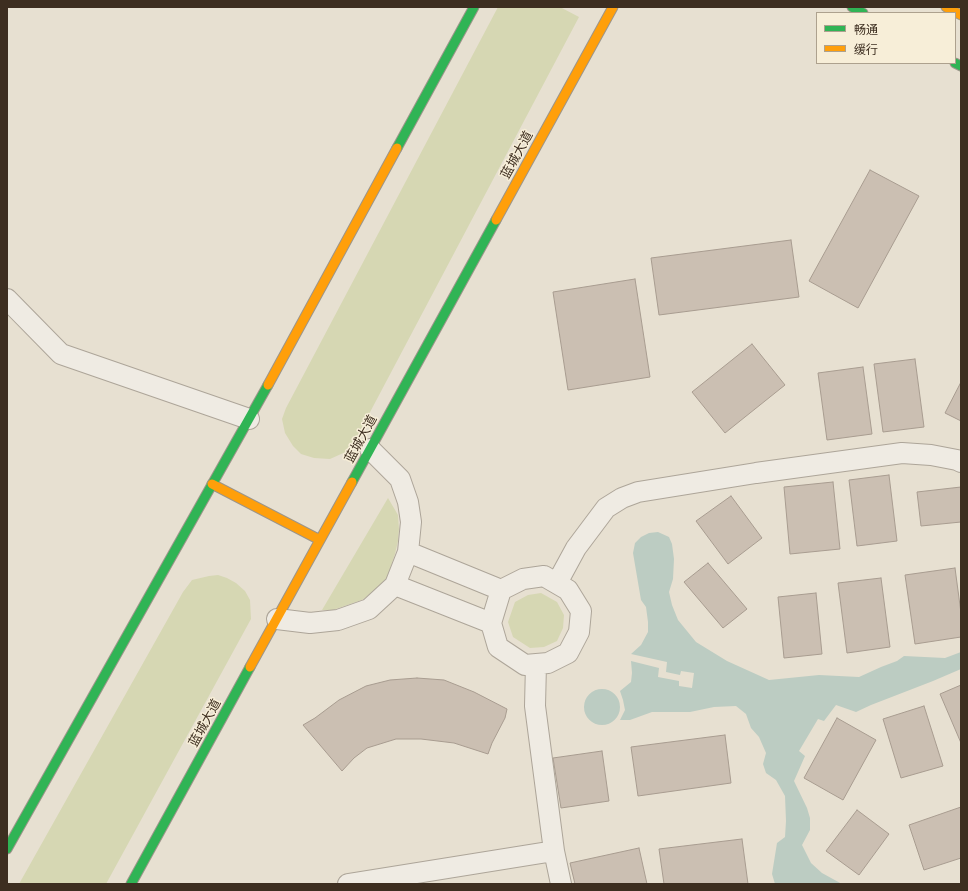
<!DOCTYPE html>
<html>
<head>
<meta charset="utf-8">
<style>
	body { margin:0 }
	#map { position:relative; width:968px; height:891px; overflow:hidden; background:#e7e0d1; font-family:"Playfair Display","Noto Sans SC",serif }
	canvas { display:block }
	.frame { position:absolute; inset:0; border:8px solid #3d2e20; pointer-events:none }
	.legend { position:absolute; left:816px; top:12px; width:140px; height:52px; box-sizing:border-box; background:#f7eed8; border:1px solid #ada18e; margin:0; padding:5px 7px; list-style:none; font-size:12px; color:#3d2e20 }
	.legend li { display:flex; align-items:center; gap:8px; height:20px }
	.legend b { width:20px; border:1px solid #ada18e }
</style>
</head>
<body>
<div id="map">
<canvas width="968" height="891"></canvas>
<div class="frame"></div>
<ul class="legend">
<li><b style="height:5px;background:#30b455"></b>畅通</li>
<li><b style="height:5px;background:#ff9f0a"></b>缓行</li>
</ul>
</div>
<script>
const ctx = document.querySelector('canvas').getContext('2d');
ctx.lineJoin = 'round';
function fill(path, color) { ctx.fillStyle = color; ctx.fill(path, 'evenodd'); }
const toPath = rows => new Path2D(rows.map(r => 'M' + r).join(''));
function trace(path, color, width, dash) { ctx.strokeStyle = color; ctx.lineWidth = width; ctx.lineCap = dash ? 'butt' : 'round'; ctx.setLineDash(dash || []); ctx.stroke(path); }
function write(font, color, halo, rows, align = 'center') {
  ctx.font = font + ' "Playfair Display","Noto Sans SC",serif'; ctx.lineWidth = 3; ctx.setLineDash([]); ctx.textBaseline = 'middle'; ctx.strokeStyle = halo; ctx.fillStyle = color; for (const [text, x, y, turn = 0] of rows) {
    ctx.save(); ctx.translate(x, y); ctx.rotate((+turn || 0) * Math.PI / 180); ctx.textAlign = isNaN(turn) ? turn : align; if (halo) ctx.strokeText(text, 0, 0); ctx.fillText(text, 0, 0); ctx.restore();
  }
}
fill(toPath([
	[498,7,560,7,579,17,350,450,330,459,314,458,301,454,293,446,285,433,282,419,286,408],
	[388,498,398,515,399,529,398,541,395,554,387,578,377,589,362,600,333,610,322,610],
	[218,575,227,578,236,583,245,591,250,600,251,619,106,884,19,884,183,592,192,580,209,576],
	[541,593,557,602,564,615,563,628,557,641,544,647,530,648,513,637,508,622,515,602,528,595]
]), '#d6d7b3');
fill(toPath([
	[658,532,669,537,672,544,674,559,673,579,669,592,672,605,678,620,696,642,727,661,769,680,819,675,859,677,881,667,897,661,904,656,945,658,961,652,961,669,933,681,871,705,856,712,836,705,824,721,818,719,799,751,805,756,794,781,807,808,810,818,810,830,802,845,811,863,822,873,842,884,775,884,772,874,777,843,785,837,786,821,785,796,776,780,766,773,763,764,766,753,759,737,751,728,746,714,736,706,714,707,690,712,652,712,630,720,620,720,625,710,623,700,620,691,631,682,632,673,631,661,659,668,658,677,679,681,679,686,692,688,694,673,681,671,680,675,666,672,667,662,631,654,641,645,648,632,648,622,646,607,641,600,633,553,635,543,641,537,649,533],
	'584 707a18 18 0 1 1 36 0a18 18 0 1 1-36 0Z'
]), '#bcccc2');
const building = toPath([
	[870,170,919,196,858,308,809,281,870,170],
	[791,240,799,297,659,315,651,258,791,240],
	[635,279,650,377,568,390,553,292,635,279],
	[752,344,785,385,725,433,692,392,752,344],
	[915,359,924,427,883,432,874,364,915,359],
	[863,367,872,434,827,440,818,373,863,367],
	[961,382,961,421,945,413,961,382],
	[889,475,897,541,857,546,849,480,889,475],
	[833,482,840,549,790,554,784,487,833,482],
	[961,487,961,522,921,526,917,492,961,487],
	[731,496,762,538,728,564,696,521,731,496],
	[708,563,747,609,723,628,684,582,708,563],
	[955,568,961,613,961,637,915,644,905,575,955,568],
	[881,578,890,647,847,653,838,583,881,578],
	[816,593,822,654,784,658,778,597,816,593],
	[417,678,444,680,474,692,507,709,505,718,492,743,488,754,454,743,421,739,396,739,367,748,354,758,342,771,303,725,315,718,339,700,366,686,390,680,417,678],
	[961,685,961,743,940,694,961,685],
	[924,706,943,766,901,778,883,719,924,706],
	[837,718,876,740,843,800,804,778,837,718],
	[725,735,731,783,638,796,631,747,725,735],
	[602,751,609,801,561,808,553,758,602,751],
	[961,807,961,858,924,870,909,825,961,807],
	[857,810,889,834,859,875,826,851,857,810],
	[742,839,748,884,664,884,659,849,742,839],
	[639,848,647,884,575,884,570,863,639,848]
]);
fill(building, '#cbbfb2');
trace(building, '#a89c90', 1);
const street = toPath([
	[7,299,61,354,249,419],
	[408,552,501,590],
	[544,576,568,590,581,611,579,632,568,653,548,663,525,665,498,647,491,623,501,590,523,579,544,576],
	[557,583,576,548,606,508,622,498,638,492,756,473,902,453,931,455,957,460,961,462],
	[395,585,491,623],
	[277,619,310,623,338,620,369,609,395,585,408,552,411,522,408,502,400,479,370,449],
	[536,664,535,706,554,851,561,884],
	[348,884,554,851]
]);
const fast = toPath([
	[852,7,863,13],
	[955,63,961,66],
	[397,148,474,7],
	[352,482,496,220],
	[7,849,268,385],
	[131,884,250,667]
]);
const slow = toPath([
	[946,7,961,15],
	[496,220,613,7],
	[268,385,397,148],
	[212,484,320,540],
	[250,667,352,482]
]);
trace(street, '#ada599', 22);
trace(fast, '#9c958a', 11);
trace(slow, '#9c958a', 11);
trace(street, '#efebe3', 20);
trace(fast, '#30b455', 9);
trace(slow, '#ff9f0a', 9);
write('13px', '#3d2e20', '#f7eed8', [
	["蓝城大道",517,155,-61],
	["蓝城大道",361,439,-61],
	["蓝城大道",205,723,-61]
]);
</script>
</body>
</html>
